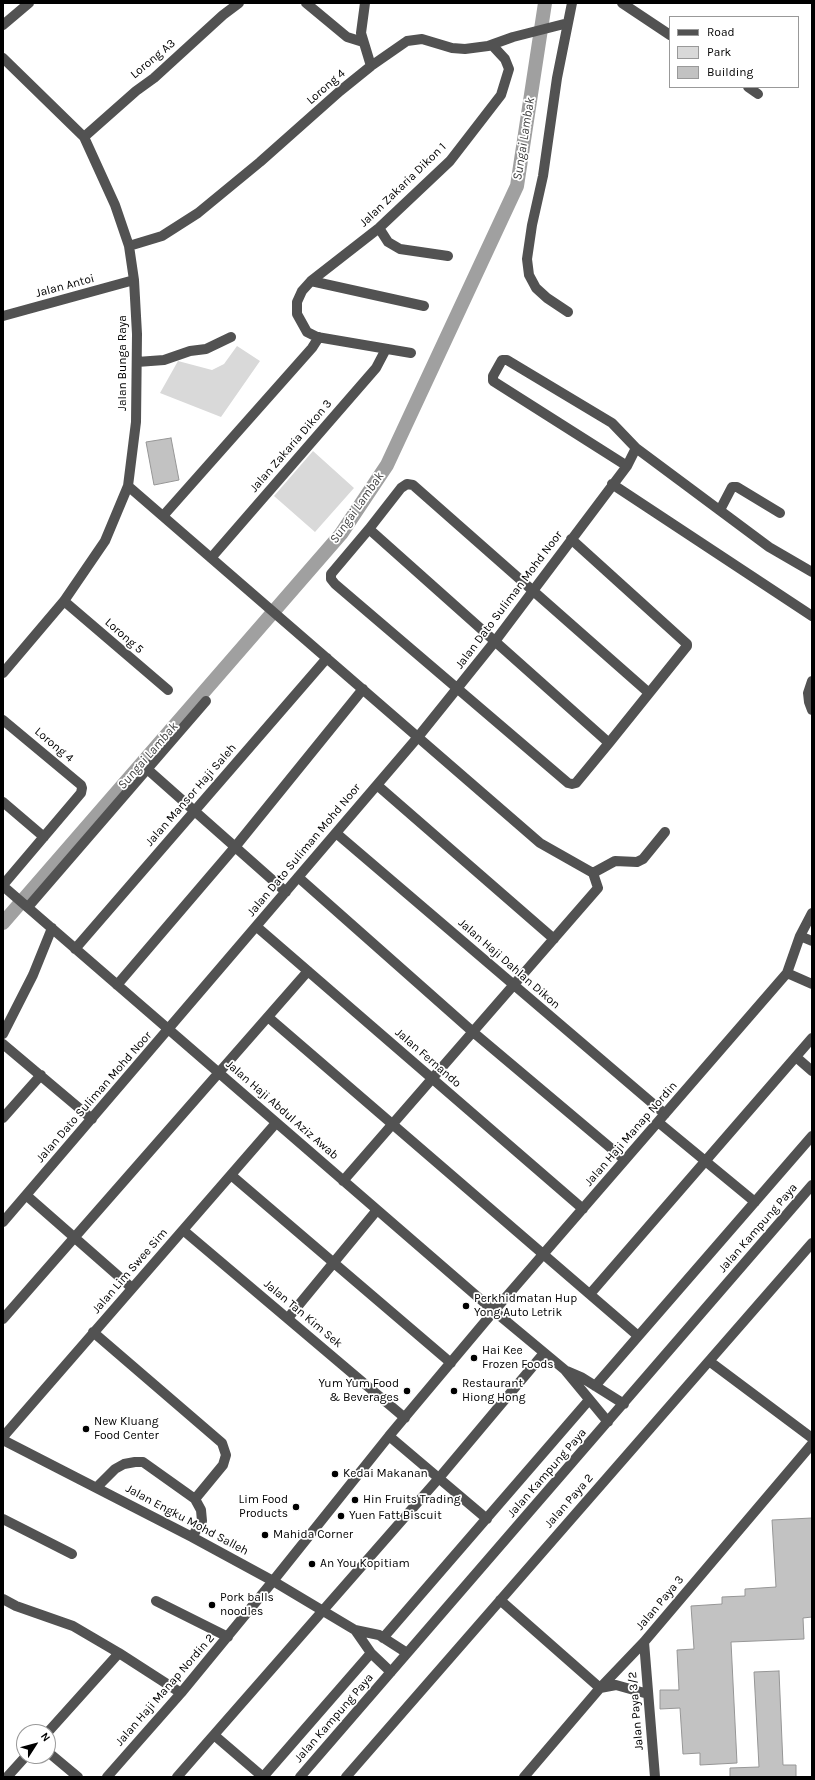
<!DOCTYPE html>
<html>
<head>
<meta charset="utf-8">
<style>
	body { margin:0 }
	#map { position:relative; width:815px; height:1780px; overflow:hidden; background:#fff; font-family:Karla,sans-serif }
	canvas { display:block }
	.frame { position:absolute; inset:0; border:4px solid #000; pointer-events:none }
	.legend { position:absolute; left:669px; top:16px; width:130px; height:72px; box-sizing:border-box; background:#fff; border:1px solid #999; margin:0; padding:5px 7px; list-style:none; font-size:12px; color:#000 }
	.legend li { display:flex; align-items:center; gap:8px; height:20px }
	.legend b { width:20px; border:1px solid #999 }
	.north { position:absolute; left:16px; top:1724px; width:40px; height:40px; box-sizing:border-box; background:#fff; border:1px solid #999; border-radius:50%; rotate:54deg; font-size:11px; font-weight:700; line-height:16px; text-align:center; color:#000 }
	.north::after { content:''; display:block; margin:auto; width:14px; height:18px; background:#000; clip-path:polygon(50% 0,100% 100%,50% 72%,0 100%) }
</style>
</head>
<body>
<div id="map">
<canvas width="815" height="1780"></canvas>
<div class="frame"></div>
<ul class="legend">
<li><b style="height:5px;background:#525252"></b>Road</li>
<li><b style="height:11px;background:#d9d9d9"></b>Park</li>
<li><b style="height:11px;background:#c2c2c2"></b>Building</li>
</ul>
<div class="north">N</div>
</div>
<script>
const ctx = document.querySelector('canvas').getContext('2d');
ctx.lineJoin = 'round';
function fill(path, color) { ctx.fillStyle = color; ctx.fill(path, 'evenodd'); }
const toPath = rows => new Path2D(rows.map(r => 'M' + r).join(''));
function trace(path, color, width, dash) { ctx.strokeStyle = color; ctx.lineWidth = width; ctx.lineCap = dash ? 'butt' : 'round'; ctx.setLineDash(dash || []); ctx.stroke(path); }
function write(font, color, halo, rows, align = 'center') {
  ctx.font = font + ' Karla,sans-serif'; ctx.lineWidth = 3.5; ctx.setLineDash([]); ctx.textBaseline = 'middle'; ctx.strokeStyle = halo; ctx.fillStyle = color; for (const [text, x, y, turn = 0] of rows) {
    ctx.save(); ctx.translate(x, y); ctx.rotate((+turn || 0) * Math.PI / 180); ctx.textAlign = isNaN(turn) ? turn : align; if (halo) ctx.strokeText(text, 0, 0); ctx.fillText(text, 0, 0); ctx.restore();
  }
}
fill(toPath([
	[237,346,260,361,221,417,160,393,178,361,212,370,224,364],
	[313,451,354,488,315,532,274,496]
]), '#d9d9d9');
trace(toPath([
	[3,923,341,534,387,465,517,186,545,3]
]), '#a0a0a0', 14);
const building = toPath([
	[171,438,179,480,154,485,146,442,171,438],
	[812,1518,812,1617,803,1618,804,1639,731,1642,737,1763,700,1765,700,1753,683,1754,680,1708,660,1709,660,1690,679,1690,677,1650,694,1649,691,1606,722,1604,722,1597,745,1596,745,1589,776,1587,772,1520,812,1518],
	[779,1671,783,1765,796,1765,796,1777,730,1777,730,1768,759,1767,754,1672,779,1671]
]);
fill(building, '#c2c2c2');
trace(building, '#969696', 1);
trace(toPath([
	[306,3,347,37,363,42],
	[365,3,361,33,371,66],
	[622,3,670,35],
	[3,25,29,3],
	[3,58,84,137,115,205,129,246,134,280,137,334,136,422,128,486,105,541,64,601,3,673],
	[748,87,758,94],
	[84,137,136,91,154,78,223,15,239,3],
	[379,228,388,242,400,249,448,256],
	[129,246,162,236,198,213,260,162,340,91,371,66,407,41,422,39,452,48,465,49,488,46,513,37,568,23],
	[311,281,424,306],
	[568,312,547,298,536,288,529,275,527,259,532,225,543,176,557,78,572,3],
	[3,316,134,280],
	[411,353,317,337,307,332,297,314,297,302,302,291,311,281,379,228,450,161,501,95,509,69,505,59,492,45],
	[137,362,164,360,190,351,206,349,231,337],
	[627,466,493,381,493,376,502,360,507,360,612,423,636,448],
	[612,484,812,616],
	[128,486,540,843,593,873,598,888,343,1181],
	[720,510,732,487,737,487,780,513],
	[163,516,312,348,319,337],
	[369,529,609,743],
	[571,539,687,644,687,646,609,743,576,783,572,784,568,783,335,584,331,579,331,574,369,529,401,488,407,484,413,485,649,693],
	[211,558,376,368,386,349],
	[64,601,168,690],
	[812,681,808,693,809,702,812,710],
	[3,720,81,785,82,788,81,793,3,885],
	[146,768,286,892],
	[377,785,554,939],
	[3,802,44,837],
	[336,833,665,1114],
	[593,873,615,861,637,862,643,859,665,832],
	[298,877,473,1032,625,1160],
	[3,886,494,1311,565,1370,608,1422],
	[28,907,206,701],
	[257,927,583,1209],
	[800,936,812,941],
	[75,949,327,658],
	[787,973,812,984],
	[117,985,235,847,363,689],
	[268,1017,637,1335],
	[3,1034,33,975,52,928],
	[3,1044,92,1119],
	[796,1057,812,1071],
	[3,1118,41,1075],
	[658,1122,755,1202],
	[231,1175,451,1363],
	[26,1195,132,1288],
	[3,1222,418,737,496,640,627,466,636,448,769,547,812,572],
	[183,1230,405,1418],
	[590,1294,812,1038],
	[288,1318,377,1210],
	[3,1319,308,971],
	[93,1332,222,1443,226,1455,223,1465,195,1499],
	[709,1361,812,1438],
	[567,1371,581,1377,624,1404],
	[595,1386,812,1136],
	[389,1436,487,1519],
	[3,1437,276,1123],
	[3,1440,192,1537,273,1581,355,1630,379,1635,407,1653],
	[97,1487,115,1469,124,1464,135,1462,143,1462,195,1499,201,1510,202,1521,192,1537],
	[3,1519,72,1554],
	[3,1599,16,1606,73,1626,119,1653,181,1693],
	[500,1600,600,1688,616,1685,648,1694],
	[156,1601,228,1637],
	[355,1630,371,1653,391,1672],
	[383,1638,589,1400],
	[644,1642,655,1777],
	[48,1732,119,1653],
	[214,1735,263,1777,371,1653],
	[48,1752,78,1777],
	[7,1777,26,1756],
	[107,1777,181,1693,273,1581,389,1436,494,1311,787,973,800,936,812,913],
	[177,1777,439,1478,544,1353],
	[300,1777,812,1185],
	[346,1777,812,1243],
	[524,1777,600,1688,644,1642,812,1444]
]), '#525252', 10);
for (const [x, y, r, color] of [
	[466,1306,4,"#000"],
	[474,1358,4,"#000"],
	[407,1391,4,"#000"],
	[454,1391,4,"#000"],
	[86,1429,4,"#000"],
	[335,1474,4,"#000"],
	[355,1500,4,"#000"],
	[296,1507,4,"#000"],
	[341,1516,4,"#000"],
	[265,1535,4,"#000"],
	[312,1564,4,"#000"],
	[212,1605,4,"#000"]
]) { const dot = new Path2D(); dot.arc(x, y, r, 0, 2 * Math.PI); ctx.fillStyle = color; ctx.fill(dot); trace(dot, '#fff', 1.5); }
write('12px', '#000', '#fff', [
	["Lorong A3",153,59,-40],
	["Lorong 4",326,87,-41],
	["Jalan Zakaria Dikon 1",403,185,-44],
	["Jalan Antoi",65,286,-15],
	["Jalan Bunga Raya",123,363,-90],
	["Jalan Zakaria Dikon 3",291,446,-49],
	["Jalan Dato Suliman Mohd Noor",509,600,-53],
	["Lorong 5",124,636,41],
	["Lorong 4",54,745,40],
	["Jalan Mansor Haji Saleh",191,795,-49],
	["Jalan Dato Suliman Mohd Noor",304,850,-50],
	["Jalan Haji Dahlan Dikon",509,964,41],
	["Jalan Fernando",428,1058,41],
	["Jalan Dato Suliman Mohd Noor",94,1097,-49],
	["Jalan Haji Abdul Aziz Awab",282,1110,41],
	["Jalan Haji Manap Nordin",631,1134,-49],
	["Jalan Kampung Paya",758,1228,-49],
	["Jalan Lim Swee Sim",130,1271,-49],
	["Jalan Tan Kim Sek",303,1314,40],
	["Jalan Kampung Paya",547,1473,-49],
	["Jalan Paya 2",569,1501,-49],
	["Jalan Engku Mohd Salleh",187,1520,28],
	["Jalan Paya 3",660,1603,-50],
	["Jalan Haji Manap Nordin 2",165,1690,-49],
	["Jalan Paya 3/2",636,1711,-95],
	["Jalan Kampung Paya",334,1718,-49]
]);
write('12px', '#000', '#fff', [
	["Perkhidmatan Hup",474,1299],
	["Yong Auto Letrik",474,1313],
	["Hai Kee",482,1351],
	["Frozen Foods",482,1365],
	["Yum Yum Food",399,1384,"right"],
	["& Beverages",399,1398,"right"],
	["Restaurant",462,1384],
	["Hiong Hong",462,1398],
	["New Kluang",94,1422],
	["Food Center",94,1436],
	["Kedai Makanan",343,1474],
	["Lim Food",288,1500,"right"],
	["Products",288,1514,"right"],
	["Hin Fruits Trading",363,1500],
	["Yuen Fatt Biscuit",349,1516],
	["Mahida Corner",273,1535],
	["An You Kopitiam",320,1564],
	["Pork balls",220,1598],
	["noodles",220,1612]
], 'left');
write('italic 13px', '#414141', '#fff', [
	["Sungai Lambak",524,139,-81],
	["Sungai Lambak",357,508,-55],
	["Sungai Lambak",148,756,-49]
]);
</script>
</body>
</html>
